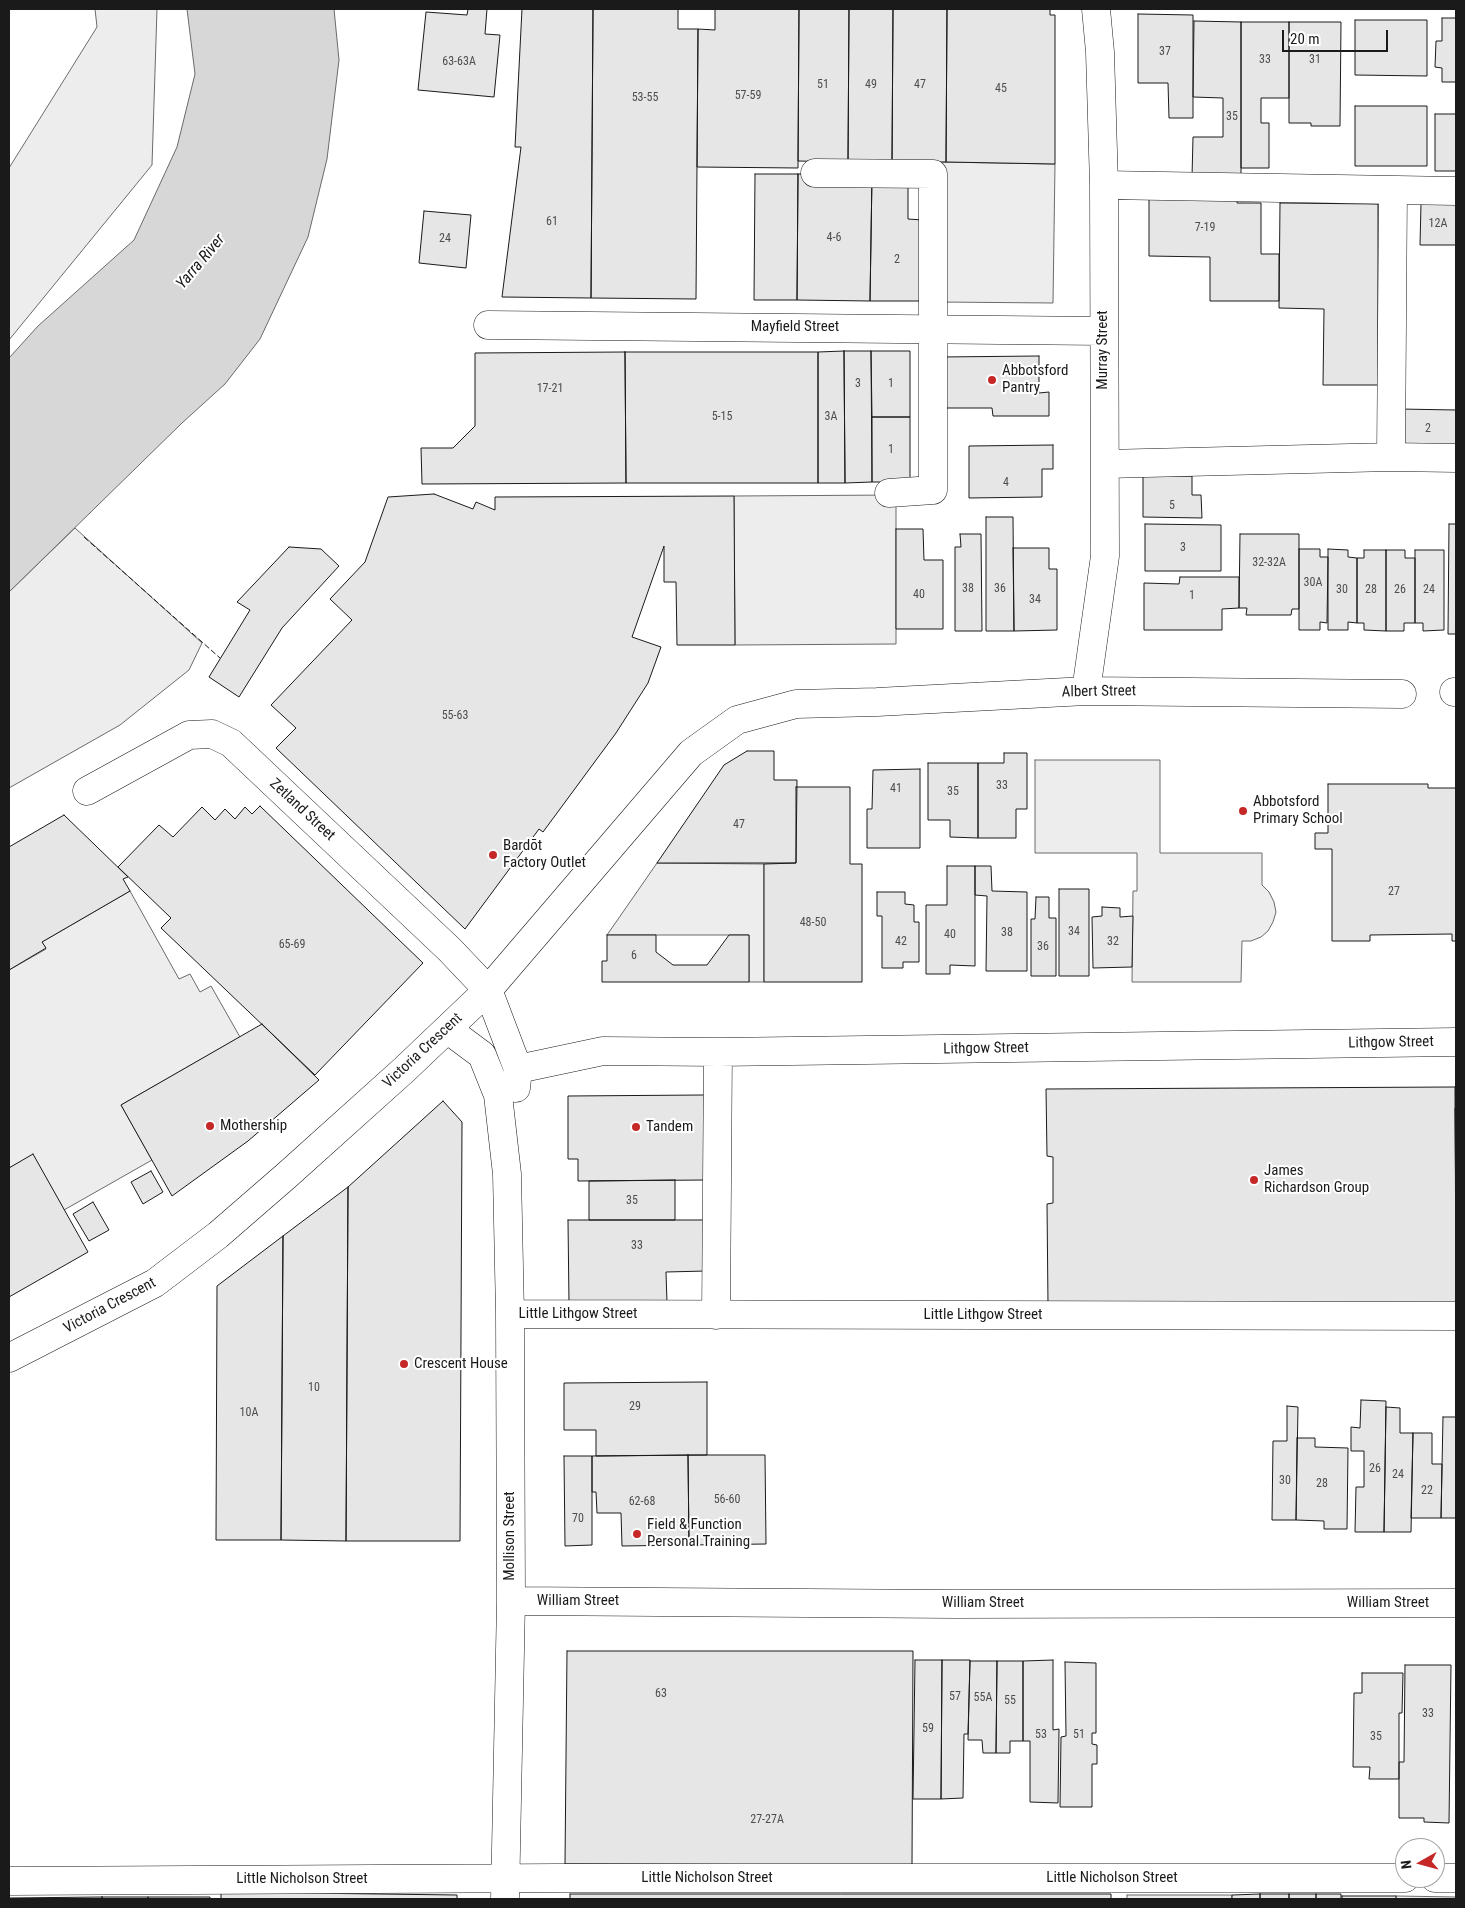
<!DOCTYPE html>
<html>
<head>
<meta charset="utf-8">
<style>
	body { margin:0 }
	#map { position:relative; width:1465px; height:1908px; overflow:hidden; background:#fff; font-family:"Roboto Condensed",sans-serif }
	canvas { display:block }
	.frame { position:absolute; inset:0; border:10px solid #1a1a1a; pointer-events:none }
	.north { position:absolute; left:1395px; top:1838px; width:50px; height:50px; box-sizing:border-box; background:#fff; border:1px solid #a3a3a3; border-radius:50%; rotate:263deg; font-size:14px; font-weight:700; line-height:20px; text-align:center; color:#1a1a1a }
	.north::after { content:''; display:block; margin:auto; width:18px; height:22px; background:#c62828; clip-path:polygon(50% 0,100% 100%,50% 72%,0 100%) }
	.scale { position:absolute; left:1282px; top:30px; width:106px; height:22px; box-sizing:border-box; border:2px solid #1a1a1a; border-top:0; padding-left:6px; font-size:15px; line-height:18px; white-space:nowrap; color:#1a1a1a; -webkit-text-stroke:4px #fff; paint-order:stroke }
</style>
</head>
<body>
<div id="map">
<canvas width="1465" height="1908"></canvas>
<div class="frame"></div>
<div class="north">N</div>
<div class="scale">20 m</div>
</div>
<script>
const ctx = document.querySelector('canvas').getContext('2d');
ctx.lineJoin = 'round';
function fill(path, color) { ctx.fillStyle = color; ctx.fill(path, 'evenodd'); }
const toPath = rows => new Path2D(rows.map(r => 'M' + r).join(''));
function trace(path, color, width, dash) { ctx.strokeStyle = color; ctx.lineWidth = width; ctx.lineCap = dash ? 'butt' : 'round'; ctx.setLineDash(dash || []); ctx.stroke(path); }
function write(font, color, halo, rows, align = 'center') {
  ctx.font = font + ' "Roboto Condensed",sans-serif'; ctx.lineWidth = 4; ctx.setLineDash([]); ctx.textBaseline = 'middle'; ctx.strokeStyle = halo; ctx.fillStyle = color; for (const [text, x, y, turn = 0] of rows) {
    ctx.save(); ctx.translate(x, y); ctx.rotate((+turn || 0) * Math.PI / 180); ctx.textAlign = isNaN(turn) ? turn : align; if (halo) ctx.strokeText(text, 0, 0); ctx.fillText(text, 0, 0); ctx.restore();
  }
}
const built = toPath([
	[95,9,157,9,152,165,9,340,9,168,97,27,95,9],
	[940,162,1055,164,1053,303,938,302,940,162],
	[896,495,896,644,735,645,734,496,896,495],
	[75,528,202,643,189,670,120,725,9,788,9,592,75,528],
	[1035,760,1160,760,1160,853,1262,853,1262,885,1269,892,1274,902,1276,912,1273,922,1268,931,1261,937,1251,941,1242,941,1241,982,1132,982,1133,891,1137,891,1137,853,1035,853,1035,760],
	[657,863,764,864,764,982,749,982,749,935,607,935,657,863],
	[130,891,179,979,190,974,200,992,211,986,240,1037,121,1105,152,1160,64,1210,33,1155,9,1168,9,970,46,949,42,942,130,891],
	[1127,1895,1232,1895,1232,1899,1127,1899,1127,1895],
	[1396,1896,1456,1897,1456,1899,1396,1899,1396,1896]
]);
fill(built, '#ededed');
trace(built, '#6a6a6a', 1);
const water = toPath([
	[187,9,334,9,339,60,327,159,308,237,260,339,225,384,182,423,9,592,9,358,38,326,134,240,177,147,195,74,187,9]
]);
fill(water, '#d7d7d7');
trace(water, '#6a6a6a', 1);
const building = toPath([
	[468,9,487,9,485,34,500,35,494,97,418,90,426,12,467,15,468,9],
	[522,9,593,9,591,298,502,297,521,147,515,147,522,9],
	[593,9,678,9,678,29,698,29,696,299,591,298,593,9],
	[715,9,799,9,798,168,697,167,698,29,715,30,715,9],
	[799,9,849,9,848,162,798,161,799,9],
	[849,9,893,9,892,162,848,162,849,9],
	[893,9,947,9,946,162,892,162,893,9],
	[947,9,1050,9,1050,15,1055,15,1055,164,946,162,947,9],
	[1138,14,1193,15,1193,118,1169,118,1168,83,1138,83,1138,14],
	[1442,18,1456,18,1456,82,1442,82,1442,68,1435,67,1436,41,1442,41,1442,18],
	[1355,20,1427,20,1427,76,1355,75,1355,20],
	[1194,21,1241,22,1241,177,1192,177,1193,137,1223,137,1223,98,1193,97,1194,21],
	[1241,22,1289,22,1289,98,1261,98,1261,123,1269,123,1269,168,1241,168,1241,22],
	[1289,22,1341,22,1340,126,1311,126,1311,123,1289,123,1289,22],
	[1355,106,1427,106,1427,166,1355,166,1355,106],
	[1435,114,1456,114,1456,171,1435,171,1435,114],
	[755,174,798,174,797,300,754,300,755,174],
	[798,174,872,175,870,301,797,300,798,174],
	[872,175,908,176,908,219,923,220,922,301,870,301,872,175],
	[1149,197,1237,198,1237,203,1261,203,1261,254,1279,254,1279,301,1210,301,1210,257,1149,256,1149,197],
	[1280,203,1378,204,1378,385,1323,385,1324,309,1279,308,1280,203],
	[1421,204,1456,204,1456,245,1420,245,1421,204],
	[424,211,471,215,466,268,419,263,424,211],
	[844,351,871,351,872,482,845,483,844,351],
	[844,351,845,483,818,483,818,352,844,351],
	[871,351,910,351,910,417,872,417,871,351],
	[625,352,626,483,422,484,421,448,453,448,475,426,475,353,625,352],
	[625,352,818,352,818,483,626,483,625,352],
	[1039,356,1039,393,1049,392,1049,416,993,416,992,408,946,408,940,357,1039,356],
	[1399,409,1456,410,1456,449,1400,449,1399,409],
	[872,417,910,417,910,482,872,482,872,417],
	[1053,445,1053,469,1042,469,1042,497,969,498,969,446,1053,445],
	[1143,476,1192,476,1192,495,1201,495,1202,518,1143,517,1143,476],
	[434,494,473,509,476,502,495,510,495,497,734,496,735,645,677,645,676,582,664,582,664,546,632,637,661,647,648,683,616,733,543,832,539,829,465,929,276,748,296,728,271,705,352,620,330,599,365,562,388,497,434,494],
	[986,517,1013,517,1014,631,986,631,986,517],
	[1145,524,1221,525,1221,571,1145,571,1145,524],
	[1449,524,1456,524,1456,634,1448,634,1449,524],
	[896,529,923,529,924,560,943,560,943,629,896,629,896,529],
	[960,534,981,534,982,631,955,631,955,547,961,547,960,534],
	[1240,534,1299,534,1299,609,1292,609,1291,615,1246,615,1247,608,1239,608,1240,534],
	[289,547,321,549,339,566,282,628,239,697,209,677,250,610,237,602,289,547],
	[1013,548,1049,548,1049,569,1057,569,1057,630,1014,631,1013,548],
	[1299,549,1320,549,1320,557,1328,557,1327,623,1320,622,1320,630,1299,630,1299,549],
	[1328,549,1348,550,1348,557,1357,558,1357,623,1348,622,1348,630,1328,630,1328,549],
	[1364,550,1386,550,1386,631,1364,630,1364,623,1357,623,1357,558,1364,558,1364,550],
	[1386,550,1405,550,1405,558,1415,558,1415,623,1404,623,1404,631,1386,631,1386,550],
	[1415,550,1444,550,1444,630,1423,631,1423,623,1415,623,1415,550],
	[1180,577,1239,577,1239,608,1222,609,1222,630,1144,630,1144,583,1179,584,1180,577],
	[747,751,774,751,774,780,797,780,796,863,657,863,724,765,747,751],
	[1004,753,1027,753,1027,809,1016,809,1016,838,978,838,978,763,1004,763,1004,753],
	[928,763,978,763,978,838,950,837,950,820,928,820,928,763],
	[920,769,920,848,867,848,867,809,872,809,873,770,920,769],
	[1328,784,1428,784,1428,788,1456,788,1456,941,1452,941,1452,934,1370,935,1370,941,1332,941,1332,849,1315,849,1315,833,1328,833,1328,784],
	[796,787,850,787,850,864,862,864,862,982,764,982,764,864,796,863,796,787],
	[260,806,423,963,315,1075,161,928,171,918,118,867,159,825,173,837,202,807,215,820,225,809,235,819,245,807,252,814,260,806],
	[64,815,128,877,123,879,130,891,42,942,46,948,9,970,9,847,64,815],
	[947,866,975,866,975,966,950,965,950,974,926,974,926,905,947,905,947,866],
	[975,866,991,866,992,891,1027,892,1027,971,986,971,987,896,975,895,975,866],
	[1059,889,1089,889,1089,976,1059,976,1059,889],
	[877,892,905,892,905,904,914,905,914,922,919,922,919,962,903,962,903,968,882,968,882,916,877,916,877,892],
	[1036,897,1049,897,1049,918,1056,918,1056,976,1031,976,1031,919,1035,919,1036,897],
	[1102,907,1120,908,1120,917,1133,916,1132,967,1093,968,1092,917,1102,916,1102,907],
	[607,935,656,935,656,952,673,965,707,965,729,935,749,935,749,982,602,982,602,961,607,961,607,935],
	[262,1024,319,1080,248,1141,172,1196,121,1105,262,1024],
	[1455,1087,1456,1304,1048,1305,1047,1204,1053,1203,1053,1157,1047,1156,1046,1089,1455,1087],
	[704,1095,705,1180,578,1181,578,1159,568,1159,568,1096,704,1095],
	[443,1101,462,1122,460,1541,346,1541,348,1187,443,1101],
	[1455,1109,1456,1109,1456,1236,1455,1109],
	[33,1154,88,1252,9,1297,9,1168,33,1154],
	[151,1171,163,1192,143,1204,131,1182,151,1171],
	[675,1180,675,1220,589,1220,589,1181,675,1180],
	[348,1187,346,1541,281,1540,283,1236,348,1187],
	[93,1202,109,1230,89,1241,73,1214,93,1202],
	[568,1220,705,1220,706,1271,666,1272,667,1303,569,1304,568,1220],
	[283,1236,281,1540,216,1540,217,1286,283,1236],
	[707,1382,707,1455,596,1456,596,1430,564,1430,564,1383,707,1382],
	[1361,1400,1386,1401,1384,1532,1355,1532,1356,1487,1364,1487,1364,1451,1351,1451,1351,1427,1360,1428,1361,1400],
	[1287,1406,1298,1407,1296,1520,1272,1520,1273,1441,1287,1441,1287,1406],
	[1386,1407,1400,1408,1400,1433,1413,1433,1411,1532,1384,1532,1386,1407],
	[1443,1417,1456,1417,1456,1518,1441,1518,1443,1417],
	[1413,1433,1432,1433,1432,1464,1442,1464,1441,1518,1411,1518,1413,1433],
	[1297,1438,1315,1438,1315,1447,1348,1448,1347,1529,1324,1529,1324,1521,1296,1520,1297,1438],
	[688,1455,765,1455,766,1544,689,1545,688,1455],
	[688,1455,689,1545,622,1546,621,1513,597,1513,596,1492,592,1492,592,1456,688,1455],
	[564,1456,592,1456,592,1545,565,1546,564,1456],
	[567,1651,913,1651,912,1865,565,1864,567,1651],
	[915,1660,942,1660,941,1799,913,1799,915,1660],
	[942,1660,970,1660,968,1734,964,1734,963,1798,941,1799,942,1660],
	[1053,1660,1053,1730,1059,1729,1058,1803,1030,1802,1030,1741,1023,1741,1023,1661,1053,1660],
	[970,1661,997,1661,996,1753,983,1753,982,1740,968,1740,970,1661],
	[997,1661,1023,1661,1023,1741,1010,1741,1010,1753,996,1753,997,1661],
	[1065,1662,1096,1663,1096,1733,1092,1733,1092,1744,1097,1745,1097,1764,1092,1764,1092,1807,1060,1807,1061,1737,1066,1736,1065,1662],
	[1405,1665,1451,1665,1449,1823,1424,1822,1424,1818,1399,1818,1399,1762,1404,1762,1405,1665],
	[1362,1673,1403,1673,1402,1713,1399,1713,1399,1779,1369,1779,1370,1767,1353,1767,1354,1693,1362,1693,1362,1673],
	[221,1892,457,1895,457,1899,221,1899,221,1892],
	[570,1894,1111,1894,1111,1899,570,1899,570,1894],
	[1260,1894,1289,1894,1289,1899,1260,1899,1260,1894],
	[1260,1894,1260,1899,1232,1899,1232,1895,1260,1894],
	[1289,1894,1316,1894,1316,1899,1289,1899,1289,1894],
	[1316,1894,1341,1894,1341,1899,1316,1899,1316,1894],
	[1342,1896,1396,1896,1396,1899,1342,1899,1342,1896],
	[102,1897,148,1897,148,1899,102,1899,102,1897],
	[102,1897,102,1899,9,1899,9,1898,102,1897],
	[148,1897,210,1897,210,1899,148,1899,148,1897]
]);
fill(building, '#e6e6e6');
trace(building, '#1a1a1a', 1);
const minor = toPath([
	[815,173,933,174,933,490,889,493],
	[1104,185,1456,191],
	[488,325,1103,331],
	[1391,457,1393,191],
	[1105,464,1391,457,1456,458],
	[1086,691,1105,556,1104,185,1100,52,1096,9],
	[1454,692,1456,692],
	[87,791,189,735,212,734,231,743,450,950,488,990,518,1069,516,1088],
	[447,1029,482,1055,498,1095,507,1174,510,1314,511,1601,505,1899],
	[518,1069,603,1051,718,1052,1456,1042],
	[510,1314,1456,1316],
	[716,1315,718,1052],
	[9,1358,155,1283,218,1235,286,1176,405,1069,488,990,691,753,737,720,796,704,877,702,1086,691,1402,694],
	[511,1601,954,1604,1456,1603],
	[1435,1878,1456,1878],
	[9,1881,558,1878,1405,1878]
]);
trace(minor, '#1a1a1a', 29);
trace(minor, '#fff', 28);
trace(toPath([
	[84,537,220,658]
]), '#1a1a1a', 1, [6, 2.5]);
for (const [x, y, r, color] of [
	[992,380,5,"#c62828"],
	[1243,811,5,"#c62828"],
	[493,855,5,"#c62828"],
	[210,1126,5,"#c62828"],
	[636,1127,5,"#c62828"],
	[1254,1180,5,"#c62828"],
	[404,1364,5,"#c62828"],
	[637,1534,5,"#c62828"]
]) { const dot = new Path2D(); dot.arc(x, y, r, 0, 2 * Math.PI); ctx.fillStyle = color; ctx.fill(dot); trace(dot, '#fff', 2); }
write('12px', '#4d4d4d', null, [
	["37",1165,52],
	["33",1265,60],
	["31",1315,60],
	["63-63A",459,62],
	["51",823,85],
	["49",871,85],
	["47",920,85],
	["45",1001,89],
	["57-59",748,96],
	["53-55",645,98],
	["35",1232,117],
	["61",552,222],
	["12A",1438,224],
	["7-19",1205,228],
	["4-6",834,238],
	["24",445,239],
	["2",897,260],
	["3",858,384],
	["1",891,384],
	["17-21",550,389],
	["5-15",722,417],
	["3A",831,417],
	["2",1428,429],
	["1",891,450],
	["4",1006,483],
	["5",1172,506],
	["3",1183,548],
	["32-32A",1269,563],
	["30A",1313,583],
	["38",968,589],
	["36",1000,589],
	["30",1342,590],
	["28",1371,590],
	["26",1400,590],
	["24",1429,590],
	["40",919,595],
	["1",1192,596],
	["34",1035,600],
	["55-63",455,716],
	["33",1002,786],
	["41",896,789],
	["35",953,792],
	["47",739,825],
	["27",1394,892],
	["48-50",813,923],
	["34",1074,932],
	["38",1007,933],
	["40",950,935],
	["42",901,942],
	["32",1113,942],
	["65-69",292,945],
	["36",1043,947],
	["6",634,956],
	["35",632,1201],
	["33",637,1246],
	["10",314,1388],
	["29",635,1407],
	["10A",249,1413],
	["26",1375,1469],
	["24",1398,1475],
	["30",1285,1481],
	["28",1322,1484],
	["22",1427,1491],
	["56-60",727,1500],
	["62-68",642,1502],
	["70",578,1519],
	["63",661,1694],
	["57",955,1697],
	["55A",983,1698],
	["55",1010,1701],
	["33",1428,1714],
	["59",928,1729],
	["53",1041,1735],
	["51",1079,1735],
	["35",1376,1737],
	["27-27A",767,1820]
]);
write('15px', '#1a1a1a', '#fff', [
	["Mayfield Street",795,327],
	["Murray Street",1103,350,-90],
	["Albert Street",1099,692,-1],
	["Zetland Street",302,810,43],
	["Lithgow Street",1391,1043,-1],
	["Lithgow Street",986,1049,-1],
	["Victoria Crescent",423,1051,-43],
	["Victoria Crescent",110,1306,-28],
	["Little Lithgow Street",578,1314],
	["Little Lithgow Street",983,1315],
	["Mollison Street",510,1536,-90],
	["William Street",578,1601],
	["William Street",983,1603],
	["William Street",1388,1603],
	["Little Nicholson Street",707,1878],
	["Little Nicholson Street",1112,1878],
	["Little Nicholson Street",302,1879]
]);
write('15px', '#1a1a1a', '#fff', [
	["Abbotsford",1002,371],
	["Pantry",1002,388],
	["Abbotsford",1253,802],
	["Primary School",1253,819],
	["Bardōt",503,846],
	["Factory Outlet",503,863],
	["Mothership",220,1126],
	["Tandem",646,1127],
	["James",1264,1171],
	["Richardson Group",1264,1188],
	["Crescent House",414,1364],
	["Field & Function",647,1525],
	["Personal Training",647,1542]
], 'left');
write('italic 16px', '#1a1a1a', '#fff', [
	["Yarra River",201,262,-50]
]);
</script>
</body>
</html>
